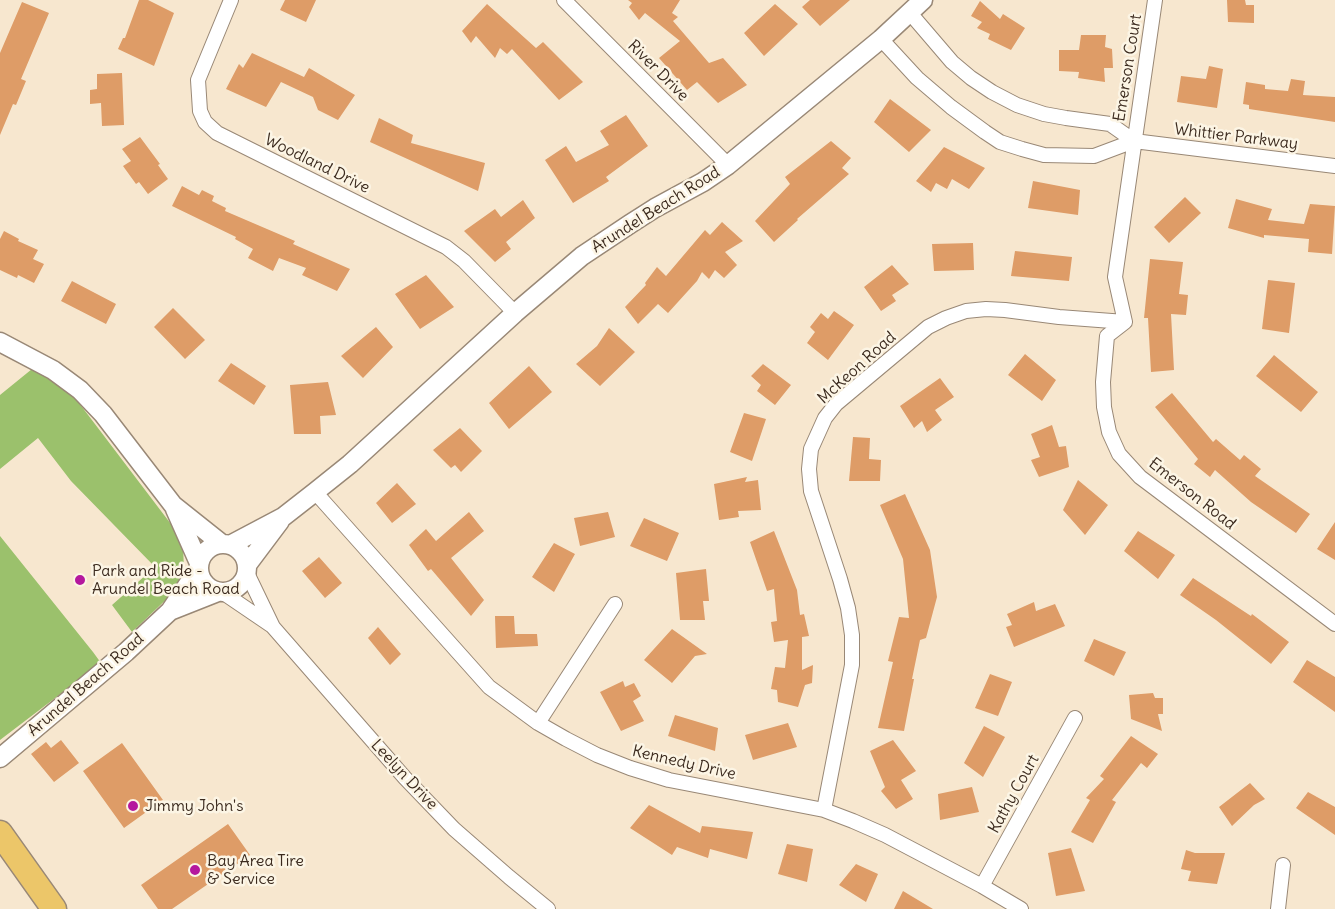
<!DOCTYPE html>
<html>
<head>
<meta charset="utf-8">
<style>
	body { margin:0 }
	canvas { display:block; background:#f7e7cf }
</style>
</head>
<body>
<canvas width="1335" height="909"></canvas>
<script>
const ctx = document.querySelector('canvas').getContext('2d');
ctx.lineJoin = 'round';
function fill(path, color) { ctx.fillStyle = color; ctx.fill(path, 'evenodd'); }
const toPath = rows => new Path2D(rows.map(r => 'M' + r).join(''));
function trace(path, color, width, dash) { ctx.strokeStyle = color; ctx.lineWidth = width; ctx.lineCap = dash ? 'butt' : 'round'; ctx.setLineDash(dash || []); ctx.stroke(path); }
function write(font, color, halo, rows, align = 'center') {
  ctx.font = font + ' Delius,sans-serif'; ctx.lineWidth = 5; ctx.setLineDash([]); ctx.textBaseline = 'middle'; ctx.strokeStyle = halo; ctx.fillStyle = color; for (const [text, x, y, turn = 0] of rows) {
    ctx.save(); ctx.translate(x, y); ctx.rotate((+turn || 0) * Math.PI / 180); ctx.textAlign = isNaN(turn) ? turn : align; if (halo) ctx.strokeText(text, 0, 0); ctx.fillText(text, 0, 0); ctx.restore();
  }
}
fill(toPath([
	[32,369,60,378,180,536,183,545,184,570,174,592,132,632,112,605,155,567,71,481,38,438,0,469,0,395],
	[0,536,93,652,101,663,0,740]
]), '#9bc16c');
fill(toPath([
	[139,0,148,0,174,13,154,66,118,49,123,38,125,38],
	[285,0,316,0,306,22,280,10],
	[628,0,680,0,672,13,678,17,673,21,709,63,723,58,747,85,718,103,697,82,687,90,659,58,680,41,645,13,639,20,629,7,632,3],
	[810,0,850,0,820,26,802,7],
	[1227,0,1245,0,1246,5,1254,5,1254,23,1228,22],
	[980,1,1000,19,1003,14,1025,28,1011,50,988,39,990,34,977,28,982,22,971,16],
	[22,2,49,13,21,79,26,81,16,105,13,104,0,135,0,53],
	[487,4,536,48,543,42,583,82,559,100,512,49,507,54,500,48,495,58,476,36,471,43,462,31],
	[775,4,798,24,764,56,744,33],
	[1081,35,1106,35,1105,47,1112,49,1113,68,1104,68,1105,82,1078,78,1079,72,1059,71,1059,50,1079,50],
	[252,53,304,77,309,68,355,95,338,120,318,110,313,97,281,82,266,107,226,89,239,64,243,68],
	[1209,66,1223,69,1217,108,1177,102,1181,76,1206,79],
	[122,73,124,125,102,126,101,103,90,104,90,90,97,89,97,74],
	[1291,79,1305,81,1303,95,1335,97,1335,122,1249,109,1249,105,1243,104,1246,82,1265,85,1265,89,1288,91],
	[890,99,931,130,909,152,874,122],
	[626,115,648,146,606,177,609,181,573,203,545,160,566,146,576,162,609,145,600,131],
	[379,118,413,135,411,143,485,163,478,191,370,142],
	[140,137,160,164,158,165,168,179,148,194,139,182,136,184,123,166,131,161,122,149],
	[831,141,851,158,842,168,849,174,797,219,798,220,774,242,755,221,790,184,785,177],
	[944,147,985,168,969,189,952,179,947,189,936,183,931,192,916,181],
	[1033,181,1080,190,1078,215,1028,208],
	[182,186,199,195,202,190,214,196,212,201,226,208,225,211,295,241,293,244,350,269,337,291,302,275,306,268,279,258,273,271,248,258,253,249,235,239,236,237,172,206],
	[1185,197,1201,213,1169,243,1154,227],
	[1236,199,1272,209,1268,220,1304,224,1310,204,1335,206,1332,254,1308,252,1309,239,1264,235,1264,238,1228,228],
	[523,200,535,218,506,242,511,249,495,262,464,231,495,209,501,217],
	[722,222,743,241,725,252,737,265,724,278,715,270,709,279,702,272,697,281,668,313,658,304,638,324,625,307,646,285,645,283,657,267,666,276,705,230,710,235],
	[4,231,19,239,18,241,38,250,33,259,44,264,34,283,18,275,17,278,0,270,0,239],
	[973,243,974,270,934,271,932,244],
	[1015,251,1072,257,1069,281,1011,276],
	[1150,259,1183,262,1179,294,1188,295,1186,315,1171,314,1174,370,1151,372,1148,318,1144,318],
	[892,265,909,284,892,295,896,301,881,311,864,287],
	[426,275,454,307,420,329,395,294],
	[1268,280,1295,283,1289,333,1262,329],
	[72,281,116,304,106,324,61,301],
	[173,308,205,340,185,359,154,327],
	[834,311,854,325,828,360,807,343,815,332,810,327,821,313,828,319],
	[376,327,393,347,363,378,341,356],
	[609,328,635,352,600,386,576,364,597,346],
	[1025,354,1056,380,1042,401,1008,375],
	[1274,355,1318,392,1301,412,1256,376],
	[231,363,266,386,254,405,218,381],
	[763,364,791,385,775,405,757,391,761,385,751,376],
	[529,366,552,392,509,429,489,403],
	[940,378,954,397,935,410,942,420,927,432,922,421,914,428,900,406],
	[328,382,336,415,320,416,321,434,294,434,290,385],
	[1172,393,1213,442,1216,439,1240,460,1244,455,1261,469,1255,476,1310,514,1296,533,1251,502,1215,470,1210,477,1194,464,1198,459,1155,407],
	[744,413,766,419,752,461,730,452],
	[1052,425,1059,447,1066,446,1069,467,1039,477,1031,460,1040,457,1031,434],
	[460,428,482,451,461,472,455,465,451,468,433,450],
	[853,437,870,438,869,459,881,460,880,481,849,481],
	[747,477,745,482,758,480,761,510,738,511,739,517,719,520,714,484],
	[1078,480,1108,505,1085,535,1063,510],
	[397,483,416,504,392,523,376,503],
	[905,494,930,550,937,597,926,638,920,640,912,679,914,679,904,731,878,728,893,662,888,661,899,617,909,618,903,559,880,505],
	[469,512,484,531,451,558,484,600,471,616,431,569,428,571,409,545,426,529,436,541],
	[608,512,615,537,580,546,574,518],
	[644,518,679,533,667,561,630,546],
	[1335,522,1335,560,1317,549],
	[774,531,797,590,800,615,804,614,809,636,802,637,802,670,813,665,812,683,805,685,798,707,778,702,777,690,771,689,775,667,785,668,788,640,774,642,771,622,777,621,774,589,767,591,750,542],
	[1138,531,1175,555,1158,579,1124,551],
	[554,543,575,554,554,592,532,577],
	[319,557,342,583,325,598,302,571],
	[706,569,709,601,703,601,705,620,680,620,676,573],
	[1193,578,1251,616,1252,614,1289,642,1271,664,1216,620,1180,595],
	[1034,602,1036,611,1055,604,1065,626,1014,647,1006,627,1012,625,1007,614],
	[495,616,514,616,515,634,537,634,538,646,496,648],
	[378,627,401,654,390,665,368,638],
	[672,629,707,654,695,656,672,683,644,660],
	[1094,639,1126,652,1114,676,1084,661],
	[1307,660,1335,677,1335,712,1293,682],
	[990,674,1012,682,998,716,975,708],
	[623,681,625,687,634,683,641,696,633,701,644,721,621,731,600,692],
	[1153,693,1155,698,1163,698,1163,714,1158,714,1162,731,1131,719,1129,695],
	[675,715,718,728,715,751,668,736],
	[788,723,797,747,753,760,745,735],
	[984,726,1005,737,983,777,964,763],
	[1131,736,1158,754,1147,768,1141,763,1112,800,1116,802,1093,843,1071,832,1090,800,1086,798,1104,779,1100,776],
	[61,740,79,763,54,782,31,754,46,742,51,748],
	[893,740,916,771,901,780,913,799,896,809,881,791,885,787,870,751],
	[122,743,163,800,124,828,83,771],
	[1250,783,1265,799,1254,805,1232,826,1219,807],
	[972,787,979,812,940,820,938,794],
	[1308,792,1335,807,1335,835,1296,808],
	[649,805,700,833,702,826,753,832,747,859,710,849,708,858,677,847,672,855,630,828],
	[228,824,250,855,172,909,158,909,141,885],
	[787,844,813,849,807,882,778,874],
	[1071,848,1085,891,1056,896,1048,853],
	[1186,850,1195,853,1225,853,1217,884,1188,881,1191,871,1181,869],
	[856,864,878,874,866,902,839,885],
	[903,891,933,909,894,909]
]), '#de9c67');
const minor = toPath([
	[231,0,198,80,200,111,205,122,217,133,446,247,464,261,515,313],
	[564,0,728,165],
	[1155,0,1115,277,1125,322,1107,336,1103,382,1104,407,1109,432,1119,454,1140,477,1335,624],
	[910,13,952,62,971,78,992,92,1017,105,1044,114,1066,118,1110,124,1134,141],
	[881,39,917,78,951,107,985,132,1000,142,1022,149,1044,155,1094,156,1134,141,1335,166],
	[315,492,489,687,538,723,566,739,597,755,630,768,669,780,824,810,853,821,885,835,982,886,1021,909],
	[247,573,273,627,405,778,454,829,509,877,548,909],
	[222,592,272,626],
	[538,723,615,604],
	[824,810,852,665,852,635,848,608,840,579,811,491,809,469,811,449,825,418,836,404,928,327,946,318,966,311,986,309,1005,310,1059,317,1125,322],
	[982,886,1075,718],
	[1278,909,1283,865]
]);
const tertiary = toPath([
	[0,342,53,370,80,390,103,414,173,505,222,544],
	[175,509,199,563],
	'199 568a24 24 0 1 1 48 0a24 24 0 1 1-48 0Z',
	[230,545,283,517,315,492,350,464,515,313,582,256,630,224,655,208,703,182,728,165,881,39,923,0],
	[247,565,280,521],
	[170,611,218,592],
	[0,758,126,652,170,611,199,568]
]);
const trunk = toPath([
	[0,833,54,909]
]);
trace(minor, '#998876', 16);
trace(tertiary, '#998876', 21);
trace(trunk, '#998876', 27);
trace(minor, '#fff', 14);
trace(tertiary, '#fff', 18);
trace(trunk, '#ecc669', 24);
for (const [x, y, r, color] of [
	[80,580,6,"#b5179e"],
	[133,806,6,"#b5179e"],
	[195,870,6,"#b5179e"]
]) { const dot = new Path2D(); dot.arc(x, y, r, 0, 2 * Math.PI); ctx.fillStyle = color; ctx.fill(dot); trace(dot, '#fcf5e5', 2); }
write('16px', '#3b2a1e', '#fcf5e5', [
	["Emerson Court",1128,68,-81],
	["River Drive",658,71,45],
	["Whittier Parkway",1236,137,7],
	["Woodland Drive",317,164,26],
	["Arundel Beach Road",656,210,-32],
	["McKeon Road",857,368,-42],
	["Emerson Road",1192,494,38],
	["Arundel Beach Road",86,685,-41],
	["Kennedy Drive",684,763,13],
	["Leelyn Drive",404,775,47],
	["Kathy Court",1014,794,-61]
]);
write('16px', '#3b2a1e', '#fcf5e5', [
	["Park and Ride -",92,571],
	["Arundel Beach Road",92,589],
	["Jimmy John's",145,806],
	["Bay Area Tire",207,861],
	["& Service",207,879]
], 'left');
</script>
</body>
</html>
